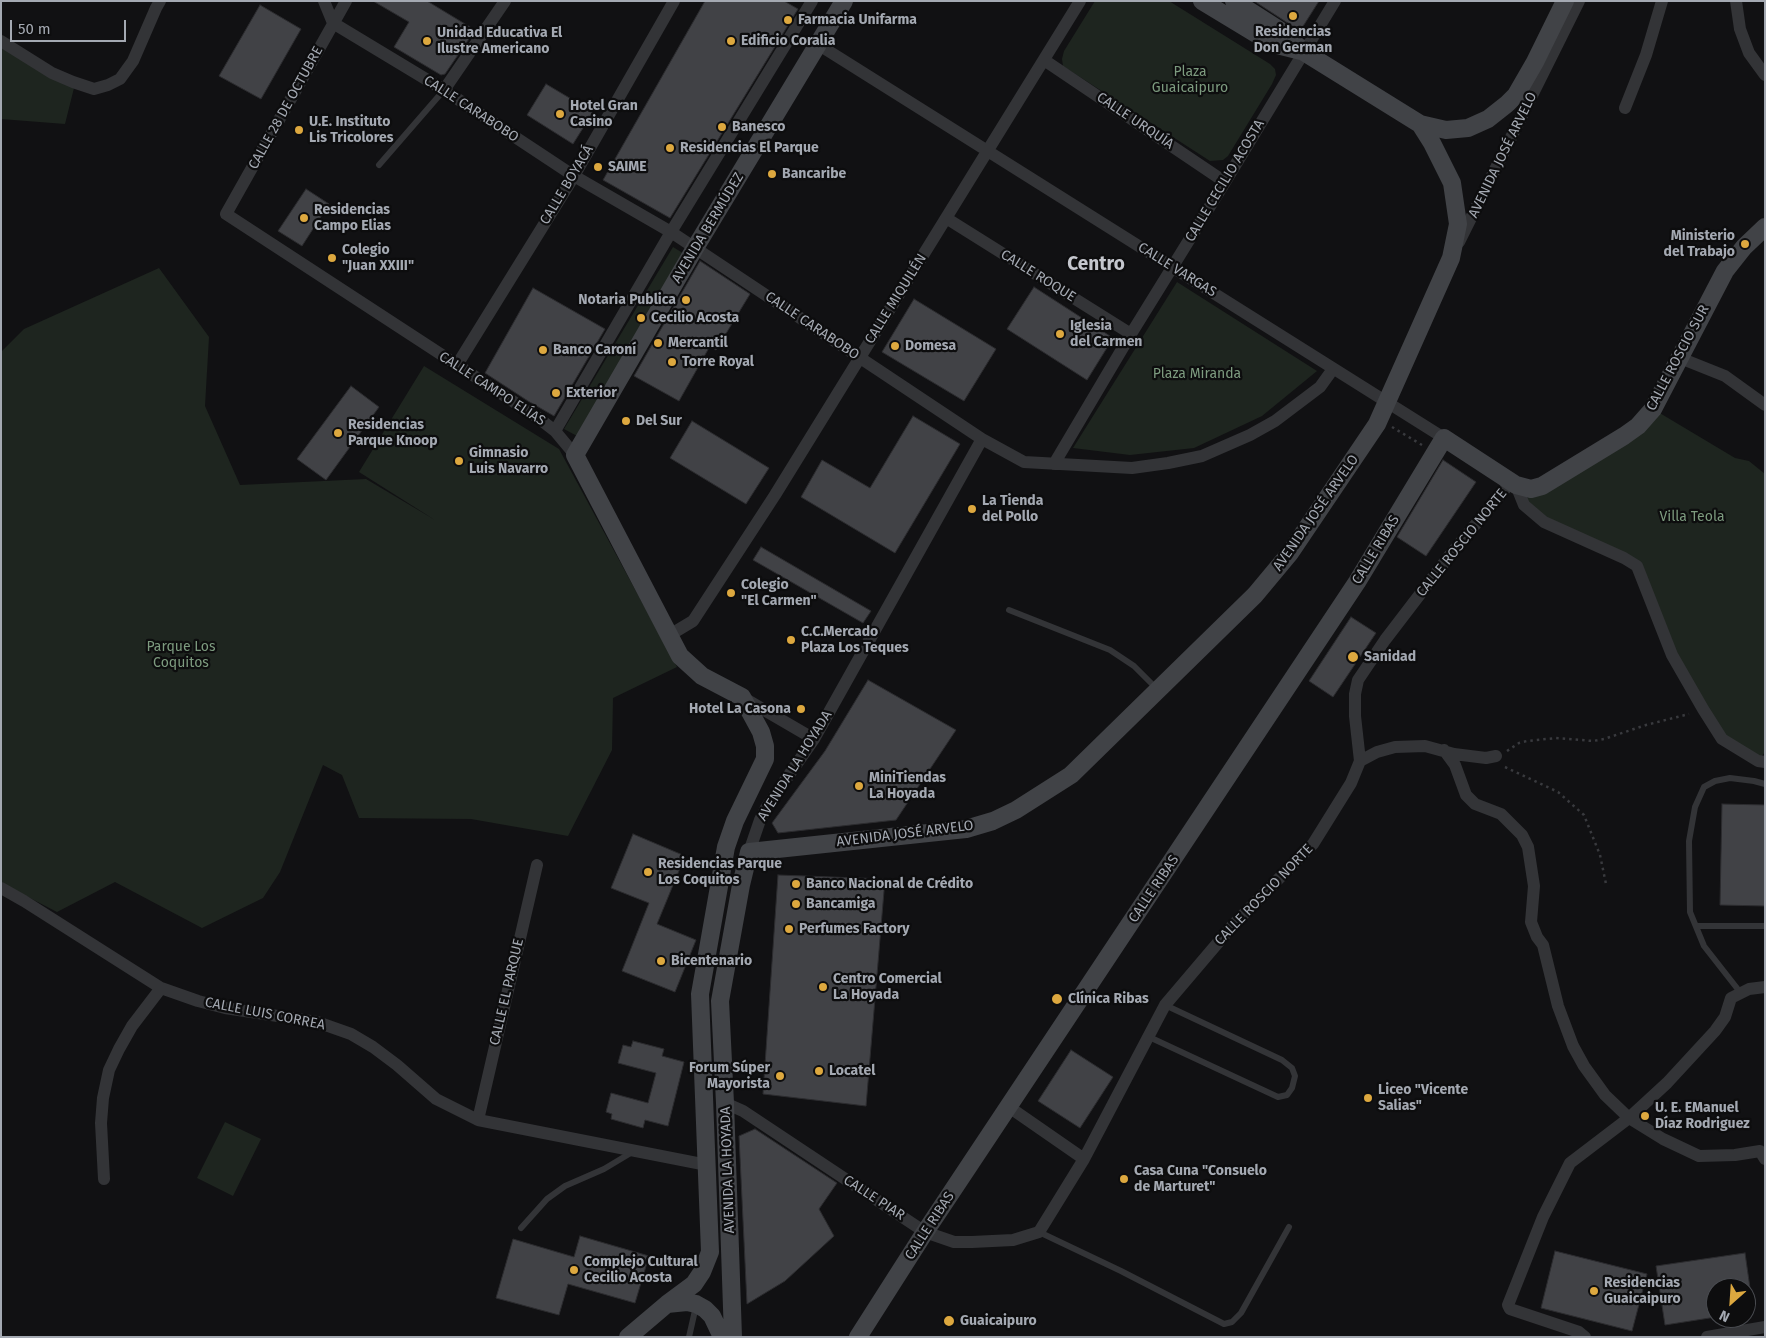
<!DOCTYPE html>
<html>
<head>
<meta charset="utf-8">
<style>
	body { margin:0 }
	#map { position:relative; width:1766px; height:1338px; overflow:hidden; background:#111113; font-family:"Fira Sans",sans-serif }
	canvas { display:block }
	.frame { position:absolute; inset:0; border:2px solid #a4a9b2; pointer-events:none }
	.north { position:absolute; left:1706px; top:1278px; width:50px; height:50px; box-sizing:border-box; background:#0d0d0e; border:1px solid #494b50; border-radius:50%; rotate:206deg; font-size:14px; font-weight:700; line-height:20px; text-align:center; color:#a4a9b2 }
	.north::after { content:''; display:block; margin:auto; width:18px; height:22px; background:#dda83f; clip-path:polygon(50% 0,100% 100%,50% 72%,0 100%) }
	.scale { position:absolute; left:10px; top:20px; width:116px; height:22px; box-sizing:border-box; border:2px solid #a4a9b2; border-top:0; padding-left:6px; font-size:15px; line-height:18px; white-space:nowrap; color:#a4a9b2; -webkit-text-stroke:4px #0d0d0e; paint-order:stroke }
</style>
</head>
<body>
<div id="map">
<canvas width="1766" height="1338"></canvas>
<div class="frame"></div>
<div class="north">N</div>
<div class="scale">50 m</div>
</div>
<script>
const ctx = document.querySelector('canvas').getContext('2d');
ctx.lineJoin = 'round';
function fill(path, color) { ctx.fillStyle = color; ctx.fill(path, 'evenodd'); }
const toPath = rows => new Path2D(rows.map(r => 'M' + r).join(''));
function trace(path, color, width, dash) { ctx.strokeStyle = color; ctx.lineWidth = width; ctx.lineCap = dash ? 'butt' : 'round'; ctx.setLineDash(dash || []); ctx.stroke(path); }
function write(font, color, halo, rows, align = 'center') {
  ctx.font = font + ' "Fira Sans",sans-serif'; ctx.lineWidth = 4.5; ctx.setLineDash([]); ctx.textBaseline = 'middle'; ctx.strokeStyle = halo; ctx.fillStyle = color; for (const [text, x, y, turn = 0] of rows) {
    ctx.save(); ctx.translate(x, y); ctx.rotate((+turn || 0) * Math.PI / 180); ctx.textAlign = isNaN(turn) ? turn : align; if (halo) ctx.strokeText(text, 0, 0); ctx.fillText(text, 0, 0); ctx.restore();
  }
}
fill(toPath([
	[1095,1,1169,1,1270,64,1275,69,1276,75,1272,84,1228,156,1223,160,1210,161,1063,66,1062,59,1064,51],
	[1,47,74,88,65,124,1,119],
	[673,247,686,255,577,436,564,429],
	[159,268,209,337,205,406,240,485,366,479,435,520,359,472,424,366,559,449,677,667,613,698,612,750,568,836,471,819,359,818,342,775,323,765,280,872,263,898,202,928,115,882,57,912,1,883,1,352,24,329],
	[1177,282,1317,371,1262,416,1194,448,1130,455,1073,448],
	[1653,409,1735,458,1749,461,1765,474,1765,752,1758,761,1722,739,1695,698,1637,566,1524,505,1531,489],
	[225,1122,261,1139,233,1196,197,1178]
]), '#1e251f');
const building = toPath([
	[373,1,427,1,475,30,445,74,441,75,394,47,409,22,373,1],
	[705,1,784,1,798,9,670,218,603,180,705,1],
	[1254,1,1319,1,1300,31,1254,1],
	[260,5,301,29,261,99,219,76,260,5],
	[546,84,593,112,573,144,527,115,546,84],
	[306,189,329,204,302,246,278,231,306,189],
	[700,261,750,294,716,350,710,346,679,401,634,376,700,261],
	[1034,287,1113,338,1087,380,1007,329,1034,287],
	[533,288,605,329,554,416,528,401,485,373,533,288],
	[914,299,996,349,964,401,882,352,914,299],
	[351,386,379,407,326,480,297,459,351,386],
	[913,416,960,444,895,553,801,497,822,460,870,488,913,416],
	[692,421,769,468,746,504,670,458,692,421],
	[1443,460,1476,482,1426,556,1397,537,1443,460],
	[761,547,871,611,863,623,753,560,761,547],
	[1351,617,1376,633,1333,697,1309,681,1351,617],
	[868,680,956,730,896,820,778,833,772,823,825,751,868,680],
	[1722,804,1765,805,1765,906,1720,905,1722,804],
	[633,834,685,856,657,924,696,940,675,992,622,971,649,903,611,888,633,834],
	[778,875,885,879,866,1106,763,1094,778,875],
	[633,1041,664,1049,662,1056,684,1062,668,1126,645,1120,643,1128,611,1119,612,1114,606,1112,611,1093,648,1103,656,1073,618,1063,623,1045,631,1047,633,1041],
	[1071,1050,1113,1077,1080,1128,1038,1101,1071,1050],
	[755,1129,837,1183,819,1209,834,1236,785,1281,747,1304,739,1136,755,1129],
	[580,1236,649,1256,635,1303,568,1284,559,1315,496,1298,513,1239,574,1257,580,1236],
	[1555,1251,1647,1274,1632,1331,1541,1308,1555,1251],
	[1745,1253,1750,1288,1716,1288,1716,1317,1665,1325,1656,1266,1745,1253]
]);
fill(building, '#414246');
trace(building, '#2c2c2f', 1);
trace(toPath([
	[1392,427,1422,445],
	[1507,751,1519,743,1527,741,1556,738,1593,741,1604,739,1646,725,1689,714],
	[1505,767,1558,792,1584,815,1600,855,1606,884]
]), '#393a3e', 2.5, [2.5, 4]);
trace(toPath([
	[379,165,444,90],
	[1009,610,1110,650,1134,666,1157,689],
	[1696,926,1765,926],
	[1740,992,1704,946,1690,912,1689,841,1695,807,1704,787,1715,781,1730,778,1754,781,1765,784],
	[1147,1036,1278,1097,1287,1095,1292,1088,1295,1076,1292,1068,1282,1060,1165,1005],
	[521,1228,547,1199,565,1186,604,1169,634,1151],
	[1039,1232,1121,1271,1224,1324,1232,1322,1241,1313,1289,1227],
	[689,1337,696,1306]
]), '#333437', 6);
trace(toPath([
	[324,1,333,23,444,90,574,176,671,232,982,439,1024,462,1132,468,1168,463,1202,456,1250,435,1275,421,1320,387,1333,369],
	[346,1,226,214,537,417,555,431,575,455],
	[1736,1,1740,29,1749,53,1765,75],
	[1,41,52,73,73,82,94,89,108,85,120,79,133,61,156,8,160,1],
	[819,45,1444,438],
	[1044,60,1225,182],
	[444,90,505,1],
	[1625,108,1646,55,1662,1],
	[946,218,1131,334],
	[1459,242,1579,1],
	[1680,358,1725,376,1765,405],
	[457,365,574,176,674,1],
	[555,431,671,232,812,1],
	[1054,464,1131,334,1225,182,1335,1],
	[1516,485,1524,505,1544,522,1624,558,1637,566,1672,655,1703,709,1722,739,1758,761,1765,762],
	[668,636,693,621,775,495,1080,1],
	[742,697,814,739],
	[1444,750,1455,765,1466,795,1475,804,1501,814,1522,835,1528,847,1534,886,1531,922,1537,937,1543,945,1558,1006,1573,1046,1584,1066,1605,1095,1629,1118,1570,1163,1543,1217,1508,1305,1510,1309,1579,1332,1585,1337],
	[1360,761,1377,752,1395,747,1425,746,1454,754,1486,758,1496,756],
	[749,852,760,820,766,808,814,739,982,439],
	[1,888,24,901,161,988,198,1001,225,1008,317,1022,351,1034,373,1047,397,1065,436,1099,478,1120,707,1165],
	[1765,987,1749,989,1731,998,1725,1017,1715,1031,1667,1083,1629,1118,1663,1139,1699,1156,1735,1155,1760,1151,1765,1159],
	[725,1103,743,1111,925,1232,954,1242,972,1242,1013,1240,1039,1232,1084,1159,1165,1005,1233,925,1313,844,1323,828,1351,783,1360,761,1355,716,1355,694,1358,680,1385,640,1450,555,1511,482],
	[1009,1107,1084,1159],
	[478,1120,537,865],
	[104,1179,101,1123,103,1098,109,1070,119,1049,132,1026,161,988],
	[1707,1337,1765,1327]
]), '#333437', 12);
trace(toPath([
	[1202,1,1273,44,1301,51],
	[1420,124,1446,130,1468,128,1488,119,1507,104,1516,95,1535,62,1565,1],
	[667,1304,687,1302,696,1304,705,1309,712,1316,722,1337],
	[628,1337,667,1304,694,1284,702,1272,710,1252,700,994,726,847,735,821,765,759,765,746,761,732,742,697,702,676,680,656,575,455,695,248,844,1],
	[733,1337,725,1103,720,1001,741,885,749,852,966,829,993,821,1016,810,1071,775,1255,595,1290,553,1377,424,1451,258,1458,224,1452,183,1432,143,1420,124,1304,52,1281,31,1234,1],
	[858,1337,925,1232,1357,582,1444,438,1516,485,1531,489,1542,486,1624,436,1638,426,1653,409,1725,271,1744,247,1765,227]
]), '#414347', 18);
for (const [x, y, r, color] of [
	[1293,16,5,"#dda83f"],
	[788,20,5,"#dda83f"],
	[427,41,5,"#dda83f"],
	[731,41,5,"#dda83f"],
	[560,114,5,"#dda83f"],
	[722,127,5,"#dda83f"],
	[299,130,5,"#dda83f"],
	[670,148,5,"#dda83f"],
	[598,167,5,"#dda83f"],
	[772,174,5,"#dda83f"],
	[304,218,5,"#dda83f"],
	[1745,244,5,"#dda83f"],
	[332,258,5,"#dda83f"],
	[686,300,5,"#dda83f"],
	[641,318,5,"#dda83f"],
	[1060,334,5,"#dda83f"],
	[658,343,5,"#dda83f"],
	[895,346,5,"#dda83f"],
	[543,350,5,"#dda83f"],
	[672,362,5,"#dda83f"],
	[556,393,5,"#dda83f"],
	[626,421,5,"#dda83f"],
	[338,433,5,"#dda83f"],
	[459,461,5,"#dda83f"],
	[972,509,5,"#dda83f"],
	[731,593,5,"#dda83f"],
	[791,640,5,"#dda83f"],
	[1353,657,6,"#dda83f"],
	[801,709,5,"#dda83f"],
	[859,786,5,"#dda83f"],
	[648,872,5,"#dda83f"],
	[796,884,5,"#dda83f"],
	[796,904,5,"#dda83f"],
	[789,929,5,"#dda83f"],
	[661,961,5,"#dda83f"],
	[823,987,5,"#dda83f"],
	[1057,999,6,"#dda83f"],
	[819,1071,5,"#dda83f"],
	[780,1076,5,"#dda83f"],
	[1368,1098,5,"#dda83f"],
	[1645,1116,5,"#dda83f"],
	[1124,1179,5,"#dda83f"],
	[574,1270,5,"#dda83f"],
	[1594,1291,5,"#dda83f"],
	[949,1321,6,"#dda83f"]
]) { const dot = new Path2D(); dot.arc(x, y, r, 0, 2 * Math.PI); ctx.fillStyle = color; ctx.fill(dot); trace(dot, '#0d0d0e', 2); }
write('bold 14px', '#a4a9b2', '#0d0d0e', [
	["Farmacia Unifarma",798,20],
	["Residencias",1293,32,"center"],
	["Don German",1293,48,"center"],
	["Unidad Educativa El",437,33],
	["Ilustre Americano",437,49],
	["Edificio Coralia",741,41],
	["Hotel Gran",570,106],
	["Casino",570,122],
	["U.E. Instituto",309,122],
	["Lis Tricolores",309,138],
	["Banesco",732,127],
	["Residencias El Parque",680,148],
	["SAIME",608,167],
	["Bancaribe",782,174],
	["Residencias",314,210],
	["Campo Elias",314,226],
	["Ministerio",1735,236,"right"],
	["del Trabajo",1735,252,"right"],
	["Colegio",342,250],
	["\"Juan XXIII\"",342,266],
	["Notaria Publica",676,300,"right"],
	["Cecilio Acosta",651,318],
	["Iglesia",1070,326],
	["del Carmen",1070,342],
	["Mercantil",668,343],
	["Domesa",905,346],
	["Banco Caroní",553,350],
	["Torre Royal",682,362],
	["Exterior",566,393],
	["Del Sur",636,421],
	["Residencias",348,425],
	["Parque Knoop",348,441],
	["Gimnasio",469,453],
	["Luis Navarro",469,469],
	["La Tienda",982,501],
	["del Pollo",982,517],
	["Colegio",741,585],
	["\"El Carmen\"",741,601],
	["C.C.Mercado",801,632],
	["Plaza Los Teques",801,648],
	["Sanidad",1364,657],
	["Hotel La Casona",791,709,"right"],
	["MiniTiendas",869,778],
	["La Hoyada",869,794],
	["Residencias Parque",658,864],
	["Los Coquitos",658,880],
	["Banco Nacional de Crédito",806,884],
	["Bancamiga",806,904],
	["Perfumes Factory",799,929],
	["Bicentenario",671,961],
	["Centro Comercial",833,979],
	["La Hoyada",833,995],
	["Clínica Ribas",1068,999],
	["Forum Súper",770,1068,"right"],
	["Mayorista",770,1084,"right"],
	["Locatel",829,1071],
	["Liceo \"Vicente",1378,1090],
	["Salias\"",1378,1106],
	["U. E. EManuel",1655,1108],
	["Díaz Rodriguez",1655,1124],
	["Casa Cuna \"Consuelo",1134,1171],
	["de Marturet\"",1134,1187],
	["Complejo Cultural",584,1262],
	["Cecilio Acosta",584,1278],
	["Residencias",1604,1283],
	["Guaicaipuro",1604,1299],
	["Guaicaipuro",960,1321]
], 'left');
write('14px', '#7d9b7f', '#0d0d0e', [
	["Plaza",1190,72],
	["Guaicaipuro",1190,88],
	["Plaza Miranda",1197,374],
	["Villa Teola",1692,517],
	["Parque Los",181,647],
	["Coquitos",181,663]
]);
write('14px', '#a4a9b2', '#0d0d0e', [
	["CALLE 28 DE OCTUBRE",286,108,-61],
	["CALLE CARABOBO",471,109,33],
	["CALLE URQUÍA",1135,121,34],
	["AVENIDA JOSÉ ARVELO",1503,155,-64],
	["CALLE CECILIO ACOSTA",1225,181,-59],
	["CALLE BOYACÁ",567,185,-59],
	["AVENIDA BERMÚDEZ",708,228,-59],
	["CALLE VARGAS",1177,270,32],
	["CALLE ROQUE",1038,276,32],
	["CALLE MIQUILÉN",896,299,-58],
	["CALLE CARABOBO",812,326,34],
	["CALLE ROSCIO SUR",1678,358,-62],
	["CALLE CAMPO ELÍAS",492,389,33],
	["AVENIDA JOSÉ ARVELO",1316,513,-55],
	["CALLE ROSCIO NORTE",1462,543,-51],
	["CALLE RIBAS",1376,550,-59],
	["AVENIDA LA HOYADA",795,766,-58],
	["AVENIDA JOSÉ ARVELO",905,834,-7],
	["CALLE RIBAS",1154,889,-56],
	["CALLE ROSCIO NORTE",1264,895,-46],
	["CALLE EL PARQUE",507,992,-77],
	["CALLE LUIS CORREA",265,1014,11],
	["AVENIDA LA HOYADA",728,1170,-92],
	["CALLE PIAR",874,1198,33],
	["CALLE RIBAS",930,1226,-57]
]);
write('bold 19px', '#c5c7ce', '#0d0d0e', [
	["Centro",1096,265]
]);
</script>
</body>
</html>
